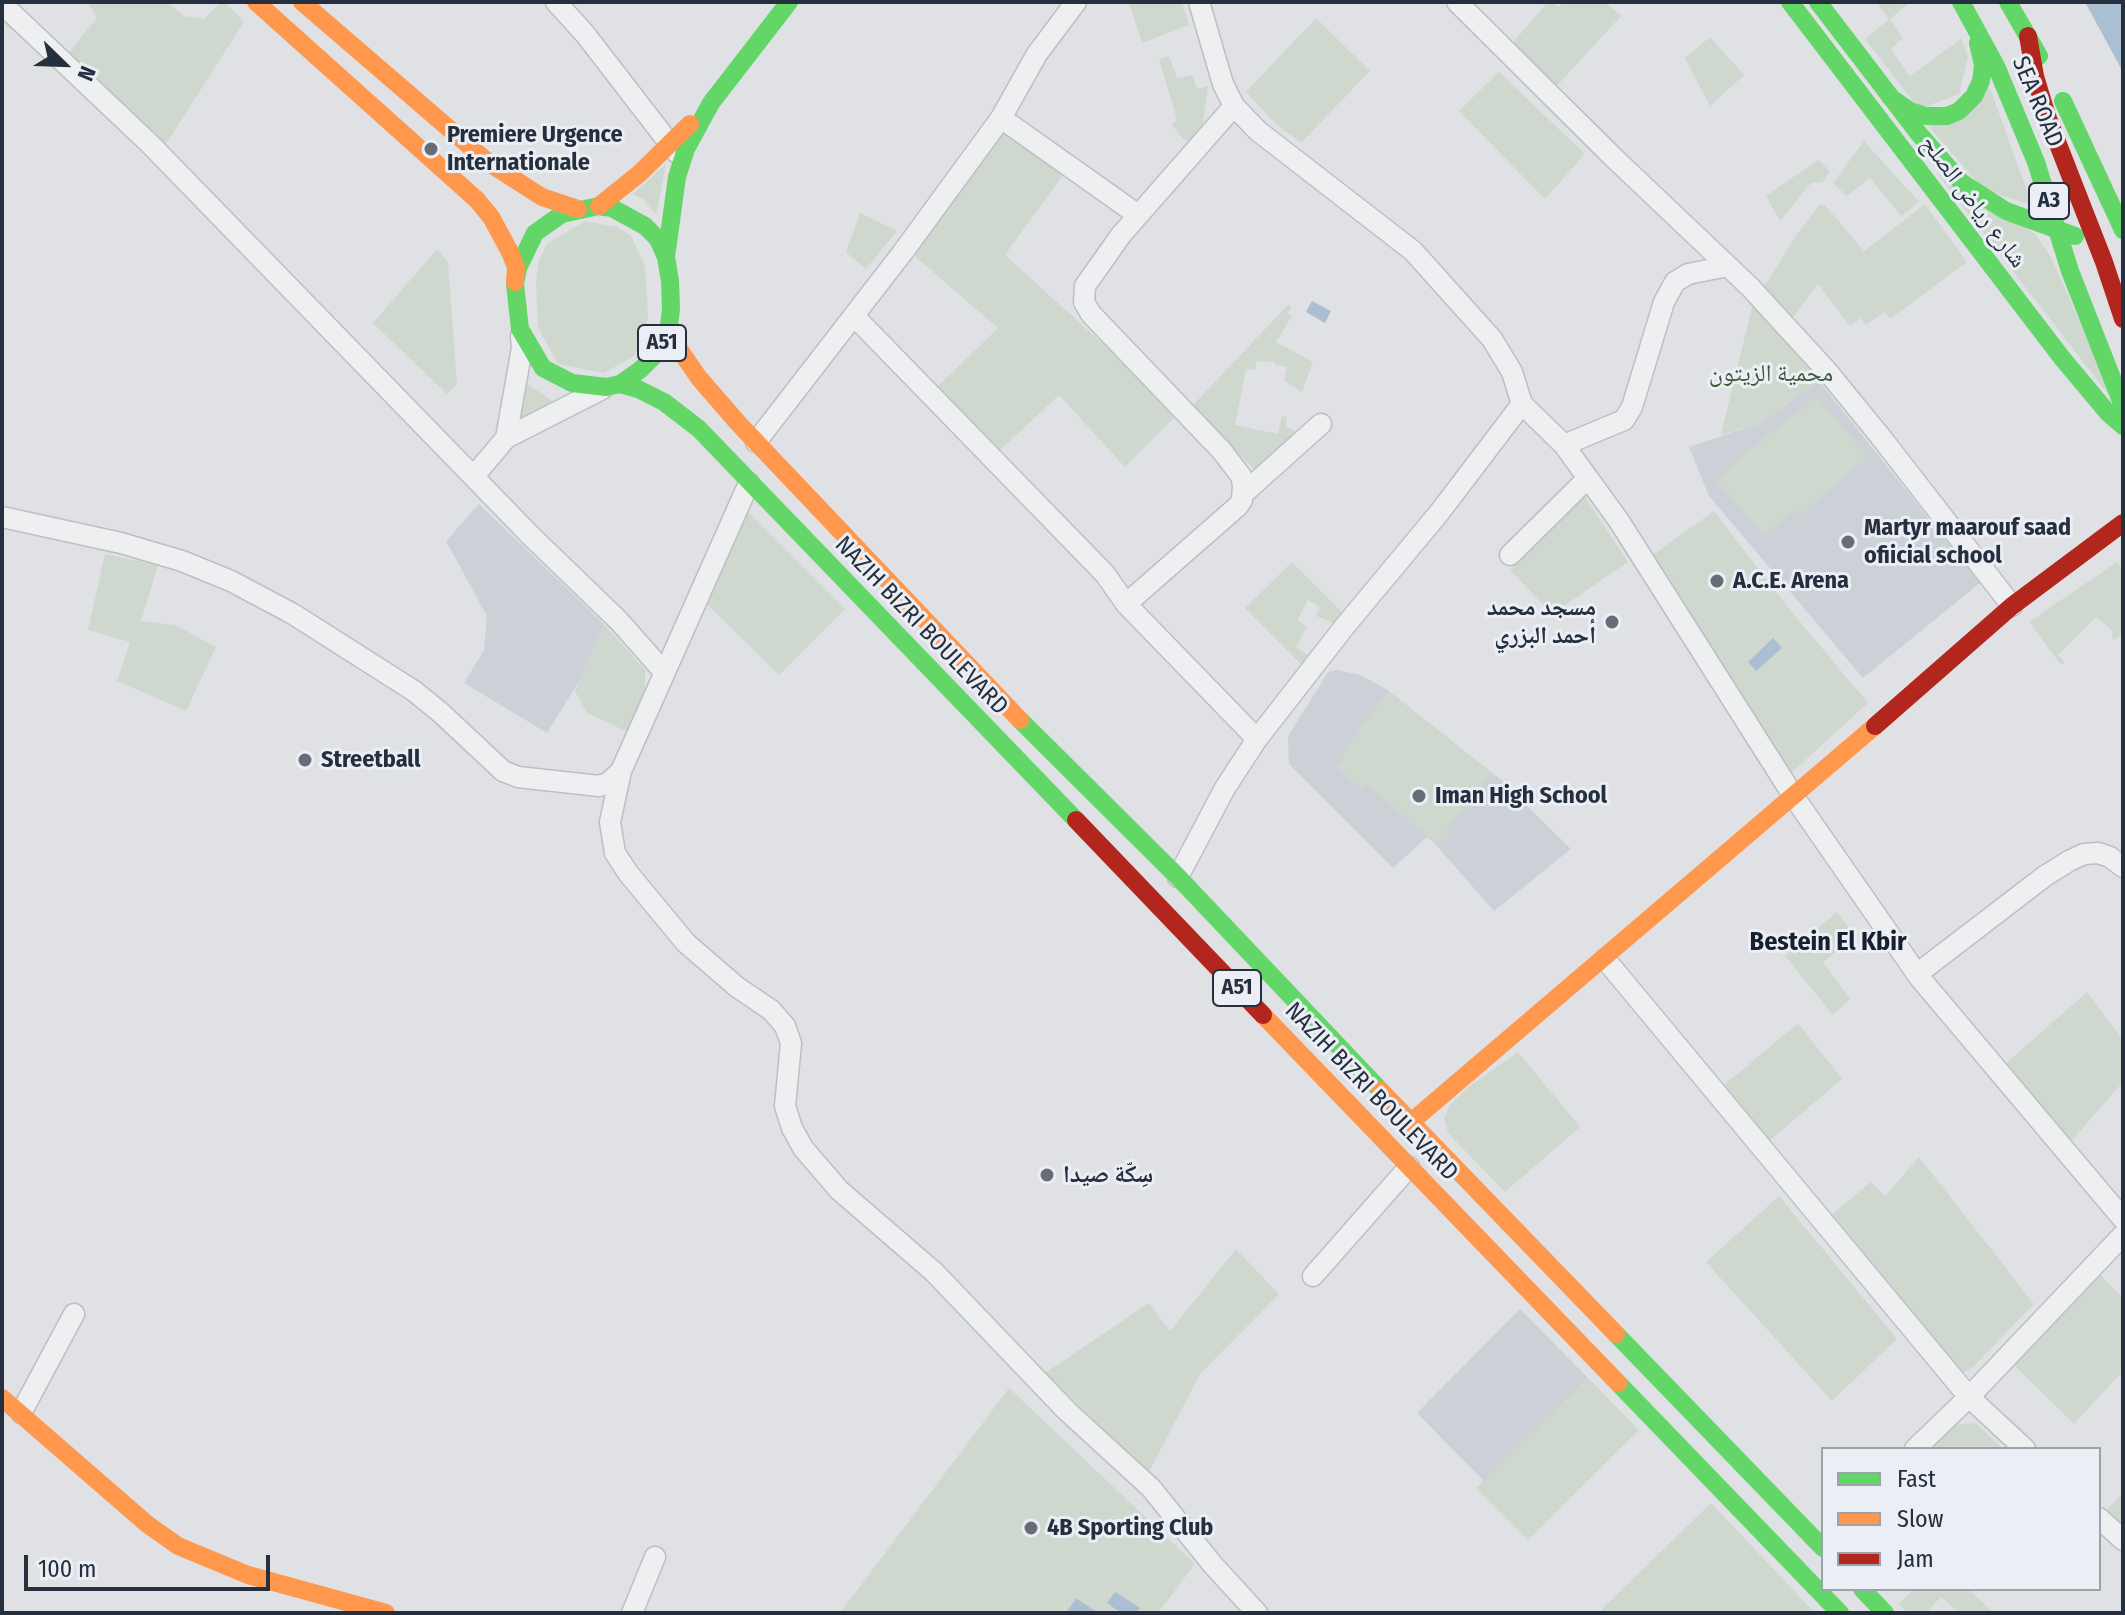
<!DOCTYPE html>
<html>
<head>
<meta charset="utf-8">
<style>
	body { margin:0 }
	#map { position:relative; width:2125px; height:1615px; overflow:hidden; background:#dfe1e4; font-family:"Fira Sans Condensed",sans-serif }
	canvas { display:block }
	.frame { position:absolute; inset:0; border:4px solid #252f3d; pointer-events:none }
	.legend { position:absolute; left:1821px; top:1447px; width:280px; height:144px; box-sizing:border-box; background:#ebeff5; border:2px solid #9ca2ab; margin:0; padding:10px 14px; list-style:none; font-size:24px; color:#252f3d }
	.legend li { display:flex; align-items:center; gap:16px; height:40px }
	.legend b { width:40px; border:2px solid #9ca2ab }
	.north { position:absolute; left:24px; top:24px; width:80px; height:80px; -webkit-text-stroke:6px #ebeff5; paint-order:stroke; rotate:113deg; font-size:22px; font-weight:700; line-height:32px; text-align:center; color:#252f3d }
	.north::after { content:''; display:block; margin:auto; width:28px; height:36px; background:#252f3d; clip-path:polygon(50% 0,100% 100%,50% 72%,0 100%) }
	.scale { position:absolute; left:24px; top:1555px; width:246px; height:36px; box-sizing:border-box; border:4px solid #252f3d; border-top:0; padding-left:10px; font-size:24px; line-height:28px; white-space:nowrap; color:#252f3d; -webkit-text-stroke:6px #ebeff5; paint-order:stroke }
</style>
</head>
<body>
<div id="map">
<canvas width="2125" height="1615"></canvas>
<div class="frame"></div>
<ul class="legend">
<li><b style="height:10px;background:#63d668"></b>Fast</li>
<li><b style="height:10px;background:#ff974d"></b>Slow</li>
<li><b style="height:10px;background:#b3261e"></b>Jam</li>
</ul>
<div class="north">N</div>
<div class="scale">100 m</div>
</div>
<script>
const ctx = document.querySelector('canvas').getContext('2d');
ctx.lineJoin = 'round';
function fill(path, color) { ctx.fillStyle = color; ctx.fill(path, 'evenodd'); }
const toPath = rows => new Path2D(rows.map(r => 'M' + r).join(''));
function trace(path, color, width, dash) { ctx.strokeStyle = color; ctx.lineWidth = width; ctx.lineCap = dash ? 'butt' : 'round'; ctx.setLineDash(dash || []); ctx.stroke(path); }
function write(font, color, halo, rows, align = 'center') {
  ctx.font = font + ' "Fira Sans Condensed","Noto Naskh Arabic",sans-serif'; ctx.lineWidth = 6; ctx.setLineDash([]); ctx.textBaseline = 'middle'; ctx.strokeStyle = halo; ctx.fillStyle = color; for (const [text, x, y, turn = 0] of rows) {
    ctx.save(); ctx.translate(x, y); ctx.rotate((+turn || 0) * Math.PI / 180); ctx.textAlign = isNaN(turn) ? turn : align; if (halo) ctx.strokeText(text, 0, 0); ctx.fillText(text, 0, 0); ctx.restore();
  }
}
fill(toPath([
	[1819,381,1980,583,1863,678,1709,496,1689,447,1758,424],
	[479,504,604,624,581,678,547,733,464,683,484,650,487,616,446,541],
	[1337,670,1360,675,1386,689,1500,779,1571,849,1494,911,1428,836,1393,868,1289,764,1288,736,1328,672],
	[1520,1309,1588,1378,1484,1481,1417,1413]
]), '#ccd1d8');
fill(toPath([
	[88,2,166,2,184,16,204,19,221,2,225,2,244,22,162,150,65,57,97,18],
	[1129,2,1182,2,1189,25,1142,43],
	[1548,2,1553,2,1558,7,1563,2,1605,2,1621,16,1554,89,1509,47],
	[1876,2,1910,2,1890,19,1903,38,1891,49,1910,76,1961,39,1968,56,1959,94,1919,109,1865,39,1889,19],
	[1316,18,1370,71,1301,143,1276,124,1246,92],
	[1710,37,1744,75,1710,106,1685,58],
	[1169,56,1177,78,1192,75,1197,89,1208,86,1202,131,1196,139,1189,142,1183,139,1171,124,1177,120,1159,59],
	[1499,72,1585,154,1545,199,1459,111],
	[1990,88,2032,205,1984,190,1925,122],
	[1000,127,1063,175,1005,255,1179,413,1125,467,1059,395,998,452,937,387,998,328,910,252],
	[1864,141,1919,202,1901,216,1870,178,1847,196,1833,183],
	[1818,160,1830,171,1822,182,1811,183,1780,221,1766,196],
	[666,164,656,215,643,199,633,194],
	[1936,172,2035,234,2051,257,2116,404],
	[1820,204,1825,205,1864,251,1925,204,1967,262,1890,319,1885,312,1866,325,1860,318,1850,326,1818,284,1792,318,1763,289,1797,234],
	[860,213,897,231,866,269,846,252],
	[585,221,617,227,631,236,645,266,648,314,646,329,641,343,634,356,604,373,558,364,538,327,536,281,539,261,547,244],
	[437,249,448,263,457,384,447,394,373,323],
	[1754,299,1819,381,1758,424,1721,435],
	[1288,305,1291,307,1288,314,1292,316,1276,342,1313,362,1302,392,1284,380,1287,367,1275,365,1275,362,1257,361,1255,370,1246,369,1235,425,1278,434,1282,416,1287,417,1286,426,1296,432,1256,471,1192,406],
	[523,381,554,402,518,428],
	[1817,397,1868,457,1799,516,1793,510,1765,535,1716,481,1745,453],
	[1584,495,1628,562,1552,614,1510,570],
	[743,507,845,609,779,675,702,599],
	[1714,511,1786,605,1868,703,1790,774,1650,557],
	[105,554,158,565,141,621,175,625,216,647,186,711,117,681,130,642,88,630],
	[1292,562,1346,616,1339,625,1316,616,1320,607,1308,600,1297,620,1307,627,1296,646,1312,659,1304,667,1245,608],
	[2117,562,2123,569,2123,633,2113,641,2111,629,2096,617,2058,655,2065,662,2061,665,2029,622],
	[604,624,645,670,645,691,626,731,587,713,575,691],
	[1388,691,1491,772,1447,829,1451,833,1437,846,1367,784,1361,789,1336,767,1345,756,1342,753],
	[1837,912,1856,937,1823,962,1850,999,1833,1015,1785,956],
	[2087,992,2123,1040,2123,1082,2067,1146,2004,1065],
	[1798,1023,1842,1079,1768,1142,1722,1087],
	[1518,1052,1580,1127,1505,1192,1448,1133,1444,1118,1450,1105,1466,1089],
	[1919,1157,2034,1304,1973,1367,1961,1374,1831,1215,1871,1182,1885,1196],
	[1779,1196,1897,1339,1832,1401,1706,1262],
	[1236,1249,1279,1294,1200,1374,1149,1472,1045,1373,1149,1303,1170,1331],
	[2099,1273,2123,1298,2123,1371,2074,1424,2012,1363],
	[1588,1378,1639,1430,1528,1540,1476,1488],
	[1009,1388,1195,1564,1158,1613,840,1613],
	[1976,1423,2003,1449,1925,1449,1945,1426],
	[2123,1493,2123,1527,2106,1511],
	[1711,1503,1815,1613,1599,1613,1605,1606],
	[1914,1589,1968,1589,1994,1613,1960,1613,1941,1597,1926,1613,1907,1613,1899,1604]
]), '#cfd8ce');
fill(toPath([
	[2085,2,2123,2,2123,72],
	[1312,301,1331,311,1325,323,1306,312],
	[1773,638,1782,648,1756,671,1748,662],
	[1115,1592,1140,1608,1136,1613,1121,1613,1107,1603],
	[1076,1598,1098,1613,1066,1613]
]), '#aabfd1');
const street = toPath([
	[556,2,585,34,676,152],
	[1199,2,1223,84,1234,106,1258,131,1413,251,1492,339,1512,372,1522,404,1564,445,1619,521,1794,797,1919,977,2123,1219],
	[1457,2,1614,158,1750,287,1827,371,1880,436,2012,606],
	[2,4,150,144,532,537,619,621,664,672],
	[1001,118,1138,215],
	[855,317,1105,574,1126,604,1257,739],
	[506,438,522,348,521,336],
	[756,442,903,252,1001,118,1037,54,1076,2],
	[1564,445,1624,420,1632,407,1664,302,1675,282,1688,274,1728,266],
	[474,476,506,438,602,389],
	[1244,493,1321,424],
	[2,517,121,543,182,561,231,581,293,614,414,691,441,713,503,771,518,777,599,786,608,783,621,771,749,483],
	[1510,555,1587,479],
	[1126,604,1238,506,1242,500,1243,485,1241,476,1222,451,1091,314,1084,302,1085,286,1121,235,1234,106],
	[621,771,610,822,615,853,628,873,686,943,737,987,771,1010,785,1026,791,1043,785,1106,792,1128,803,1148,839,1190,934,1272,1067,1411,1151,1488,1213,1565,1257,1613],
	[1178,877,1225,788,1257,739,1345,626,1439,513,1522,404],
	[1605,959,1969,1397,2025,1449],
	[1917,974,2045,876,2069,861,2084,854,2098,853,2110,857,2123,867],
	[1313,1276,1409,1167],
	[21,1413,74,1314],
	[1915,1449,1969,1397,2123,1235],
	[2099,1518,2123,1540],
	[632,1613,655,1557]
]);
trace(street, '#bdbfc2', 23);
trace(street, '#edeff1', 20);
trace(toPath([
	[1790,2,2062,358,2108,413,2123,426],
	[1818,2,1919,134,1961,182,2006,211,2075,236],
	[1961,2,1996,66,2036,162,2070,271,2123,406],
	[2008,2,2039,56],
	[1890,97,1910,111,1926,116,1947,116,1959,111,1974,96,1981,81,1983,65,1978,43],
	[2063,101,2123,230],
	[599,206,612,208,645,226,658,239,666,257,670,281,671,309,668,333,657,353,640,370,620,384,606,387,572,383,543,368,520,329,515,284,518,268,535,233,562,214,599,206],
	[666,257,677,177,686,149,711,103,789,2],
	[620,384,638,389,664,402,699,429,1076,820],
	[1020,720,1178,877,1380,1090],
	[1616,1334,1823,1548],
	[1618,1383,1840,1613],
	[1862,1589,1885,1613]
]), '#63d668', 18);
trace(toPath([
	[256,2,477,200,491,217,510,252,516,267,515,282],
	[302,2,489,163,542,197,578,209],
	[599,206,640,173,690,124],
	[668,333,699,378,738,423,1020,720],
	[1263,1015,1618,1383],
	[1380,1090,1616,1334],
	[1411,1122,1875,726],
	[2,1398,147,1524,178,1546,248,1575,386,1613]
]), '#ff974d', 18);
trace(toPath([
	[2028,36,2035,76,2047,116,2104,262,2123,319],
	[1875,726,2012,606,2123,523],
	[1076,820,1263,1015]
]), '#b3261e', 18);
for (const [x, y, r, color] of [
	[431,149,8,"#666d77"],
	[1848,542,8,"#666d77"],
	[1717,581,8,"#666d77"],
	[1612,622,8,"#666d77"],
	[305,760,8,"#666d77"],
	[1419,796,8,"#666d77"],
	[1047,1175,8,"#666d77"],
	[1031,1528,8,"#666d77"]
]) { const dot = new Path2D(); dot.arc(x, y, r, 0, 2 * Math.PI); ctx.fillStyle = color; ctx.fill(dot); trace(dot, '#ebeff5', 3); }
for (const [x, y, w] of [
	[2049,201,40],
	[662,343,48],
	[1237,988,48]
]) { const box = new Path2D(); box.roundRect(x - w / 2, y - 18, w, 36, 6); ctx.fillStyle = '#ebeff5'; ctx.fill(box); trace(box, '#252f3d', 2); }
write('bold 22px', '#252f3d', null, [
	["A3",2049,201],
	["A51",662,343],
	["A51",1237,988]
]);
write('24px', '#252f3d', '#ebeff5', [
	["SEA ROAD",2037,102,67],
	["شارع رياض الصلح",1973,202,53],
	["NAZIH BIZRI BOULEVARD",921,626,46],
	["NAZIH BIZRI BOULEVARD",1371,1092,46]
]);
write('bold 24px', '#252f3d', '#ebeff5', [
	["Premiere Urgence",447,135],
	["Internationale",447,163],
	["Martyr maarouf saad",1864,528],
	["ofiicial school",1864,556],
	["A.C.E. Arena",1733,581],
	["مسجد محمد",1596,608,"right"],
	["أحمد البزري",1596,636,"right"],
	["Streetball",321,760],
	["Iman High School",1435,796],
	["سِكّة صيدا",1063,1175],
	["4B Sporting Club",1047,1528]
], 'left');
write('24px', '#3b5a31', '#ebeff5', [
	["محمية الزيتون",1771,374]
]);
write('bold 26px', '#17202e', '#ebeff5', [
	["Bestein El Kbir",1828,943]
]);
</script>
</body>
</html>
